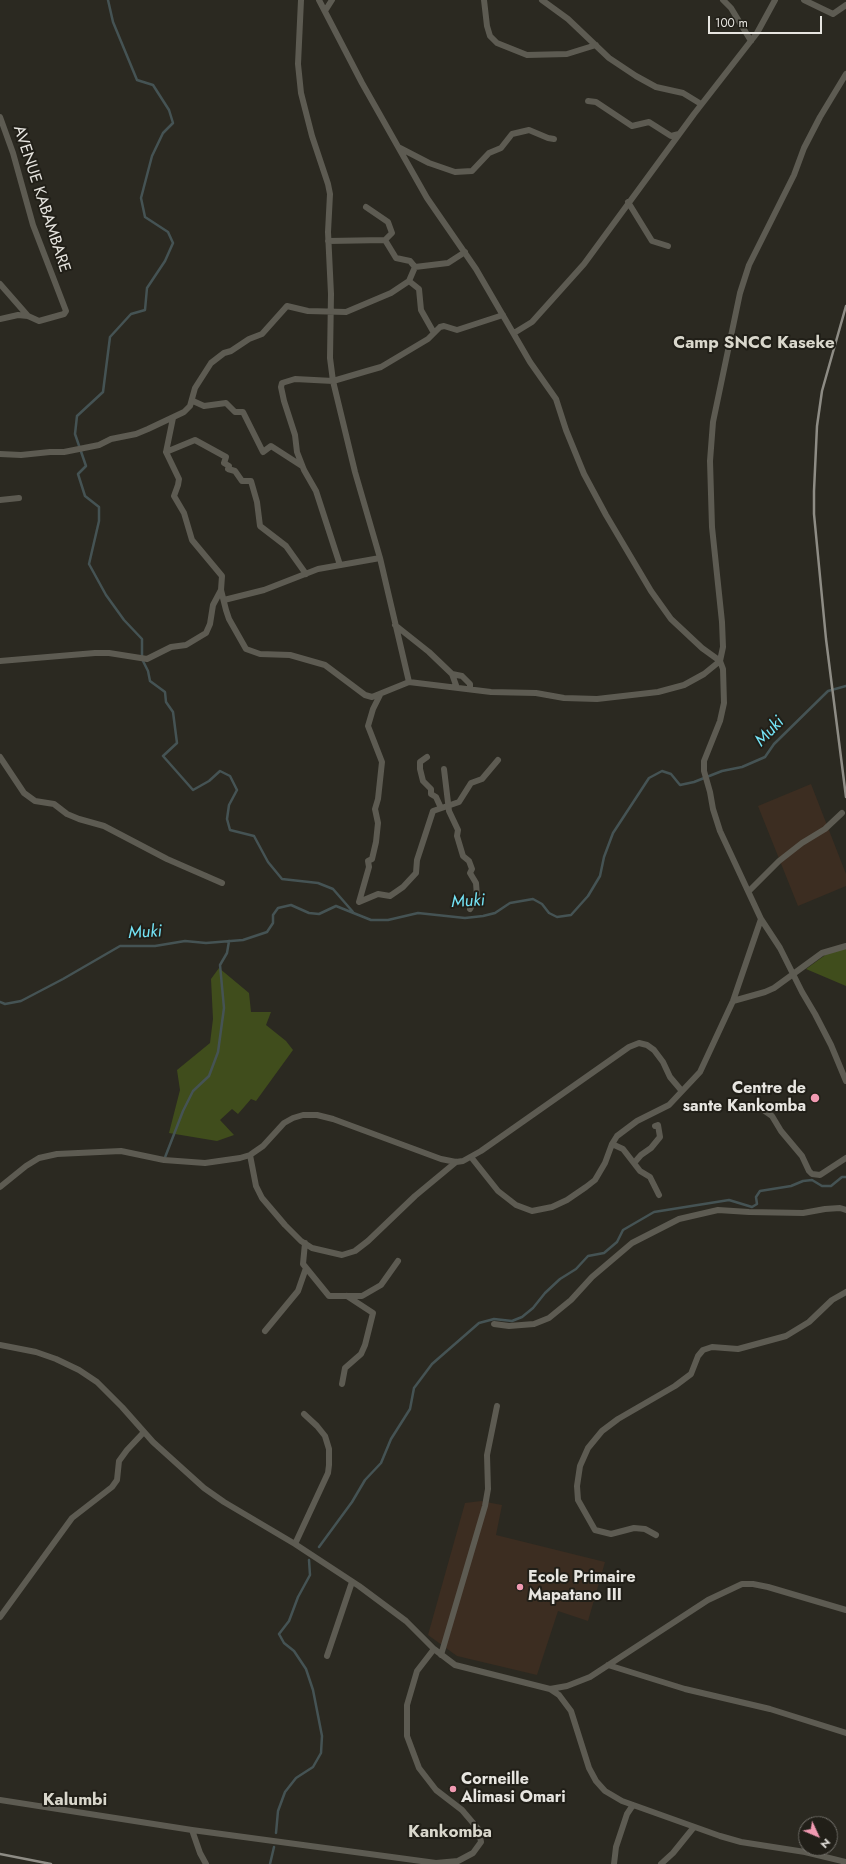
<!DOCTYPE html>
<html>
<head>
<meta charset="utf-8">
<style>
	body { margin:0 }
	#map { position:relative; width:846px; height:1864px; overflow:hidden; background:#2b2921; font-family:Jost,sans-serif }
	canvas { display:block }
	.north { position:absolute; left:798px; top:1816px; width:40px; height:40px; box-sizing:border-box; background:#211f18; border:1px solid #706e68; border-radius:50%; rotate:134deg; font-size:11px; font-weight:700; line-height:16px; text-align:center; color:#e7e5e0 }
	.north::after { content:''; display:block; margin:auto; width:14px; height:18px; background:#f19ab2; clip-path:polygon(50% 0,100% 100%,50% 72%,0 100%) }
	.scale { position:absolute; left:708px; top:16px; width:114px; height:18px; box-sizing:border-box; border:2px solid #e7e5e0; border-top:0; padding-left:5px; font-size:12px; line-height:14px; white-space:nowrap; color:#e7e5e0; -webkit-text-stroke:3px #211f18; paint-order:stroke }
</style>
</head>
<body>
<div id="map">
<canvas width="846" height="1864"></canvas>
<div class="north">N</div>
<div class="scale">100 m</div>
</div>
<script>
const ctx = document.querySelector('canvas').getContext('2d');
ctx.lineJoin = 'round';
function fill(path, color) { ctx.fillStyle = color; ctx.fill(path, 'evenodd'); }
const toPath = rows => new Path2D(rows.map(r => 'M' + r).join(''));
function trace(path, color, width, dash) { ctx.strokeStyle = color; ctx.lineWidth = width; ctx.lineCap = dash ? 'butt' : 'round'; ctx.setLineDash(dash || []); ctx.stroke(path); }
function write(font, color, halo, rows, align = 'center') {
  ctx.font = font + ' Jost,sans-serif'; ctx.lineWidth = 4; ctx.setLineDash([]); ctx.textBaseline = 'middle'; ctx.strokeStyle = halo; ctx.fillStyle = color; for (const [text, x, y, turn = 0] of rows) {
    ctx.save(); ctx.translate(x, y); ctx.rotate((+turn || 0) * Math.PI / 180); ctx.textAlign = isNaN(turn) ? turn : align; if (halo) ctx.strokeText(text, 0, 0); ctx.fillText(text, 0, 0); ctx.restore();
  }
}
fill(toPath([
	[811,784,846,874,846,886,798,906,758,806],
	[481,1501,502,1505,496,1535,605,1562,588,1621,558,1611,537,1675,457,1656,428,1635,465,1503]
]), '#3c2d21');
fill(toPath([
	[846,948,846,986,806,969,828,953],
	[219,968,249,993,251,1012,271,1012,266,1025,286,1041,293,1050,256,1101,251,1099,238,1114,232,1109,220,1120,234,1135,217,1141,169,1133,180,1090,177,1070,210,1043,213,1019,211,979]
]), '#404d1c');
trace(toPath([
	[108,0,113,22,137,80,153,85,169,110,173,123,163,133,152,156,141,198,145,217,168,232,173,243,165,261,147,288,145,310,131,314,110,337,103,392,77,416,75,434,86,466,78,474,85,496,99,507,99,521,89,564,106,595,124,620,142,639,142,659,148,671,150,681,165,692,166,702,173,712,177,743,163,756,193,790,209,781,220,771,230,776,237,790,229,805,227,819,230,830,254,836,268,862,282,879,318,883,333,889,353,912],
	[0,1002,5,1004,21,1001,63,979,120,946,155,946,185,941,206,943,243,940,267,932,273,923,273,915,278,908,291,905,309,913,319,914,336,906,371,920,388,920,418,913,465,918,483,916,495,913,510,903,533,899,542,904,549,913,557,917,571,915,588,896,600,876,604,857,613,833,649,778,662,771,671,774,680,785,694,782,722,771,742,767,765,757,774,744,828,691,846,686],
	[164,1160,183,1111,193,1091,209,1076,218,1052,224,1008,220,965,227,953,229,941],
	[319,1547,352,1502,365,1480,381,1463,391,1439,410,1409,414,1388,432,1364,479,1323,494,1319,512,1321,522,1317,533,1308,545,1293,560,1279,576,1269,588,1256,604,1253,617,1242,623,1230,654,1212,729,1200,752,1207,757,1204,756,1197,760,1191,791,1186,803,1181,812,1180,822,1186,831,1186,842,1177,846,1177],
	[276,1833,278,1811,285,1792,296,1778,313,1767,321,1753,322,1736,313,1690,306,1669,294,1651,284,1643,279,1634,289,1621,298,1597,310,1575,309,1560],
	[270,1864,274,1847]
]), '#455354', 2.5);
trace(toPath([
	[301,0,298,64,301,93,312,136,328,184,330,194,328,232,331,294,330,358,333,381,355,472,380,558,409,682],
	[319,0,362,83,427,198,476,269,530,362,556,399,566,430,584,474,606,515,651,591,671,619,702,648,720,661,723,669,724,703,720,721,704,761,704,771,710,792,713,809,720,831,761,919,780,948,802,992,815,1014,831,1045,846,1081],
	[484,0,487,26,490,36,497,43,527,55,567,54,596,45],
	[542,0,568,19,609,58,636,76,656,87,683,93,701,104],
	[723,0,731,8,751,41],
	[804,0,833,14,846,5],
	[325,11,332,0],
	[588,101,596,102,632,126,649,122,671,136,679,134],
	[0,117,13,153,33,225,66,311,64,314,39,321,28,316,18,315,0,319],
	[400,148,429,163,455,172,472,171,489,153,501,148,512,134,529,130,548,138,554,139],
	[628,202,652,241,668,246],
	[385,240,396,258,410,261,415,267],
	[328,241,385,240,392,233,388,222,366,207],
	[409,281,419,289,421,310,434,333],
	[0,284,28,316],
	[514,333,532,322,584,264,694,114,757,33,775,0],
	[193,401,204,406,226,403,235,412,243,412,263,452,271,446,302,466],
	[173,418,166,452,179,479,178,485,174,496,184,513,192,540,222,576,221,590,226,610,229,619,246,649,260,654,290,655,325,665,365,695,372,697,409,682,491,692,536,693,564,698,597,699,658,692,684,685,704,674,720,661,723,647,722,622,712,527,710,461,713,422,740,293,749,265,794,175,804,148,820,117,846,74],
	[166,452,195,440,226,457,224,463,229,466,228,469,235,471,242,481,251,481,257,502,260,526,286,546,306,574],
	[0,454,21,455,50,452,64,452,99,445,111,439,136,434,148,429,184,412,190,406,195,388,211,363,224,353,231,351,249,339,262,334,287,306,308,311,346,312,391,293,409,281,415,267,448,263,465,252],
	[0,500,19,498],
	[340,565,316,491,304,470,297,452,295,435,284,401,281,387,282,383,295,379,333,381,367,371,381,367,428,339,440,327,444,326,457,330,503,315],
	[224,600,264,590,318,569,380,558],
	[395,625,429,652,452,674],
	[0,661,95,653,109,653,147,659,171,647,186,645,206,633,210,624,213,605,221,590],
	[457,688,452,674,462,676,470,684,470,689],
	[380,695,373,709,368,726,382,762,378,799,375,809,378,823,376,842,372,859,368,861,369,867,359,902,378,894,390,896,403,887,416,873,417,860,433,811,459,802,471,783,482,779,498,760],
	[0,757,24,793,35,801,54,804,67,814,79,819,104,826,167,859,222,883],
	[427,757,420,762,420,769,423,781,431,789,431,794,436,797,441,808],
	[444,769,449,811,458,830,457,836,463,856,469,861,472,869,470,873,476,883,477,896,470,909],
	[749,891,779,861,802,843,825,829,842,813],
	[733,1001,765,992,774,988,822,953,846,946],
	[762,1109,772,1116,781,1131,802,1156,809,1171,812,1174,820,1175,846,1158],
	[612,1144,623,1149,640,1171,650,1177,659,1195],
	[250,1155,256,1186,262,1198,285,1225,301,1241,312,1248,342,1255,355,1251,368,1241,415,1196,456,1162],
	[471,1157,498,1191,516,1205,532,1211,552,1207,567,1200,586,1187,595,1180,605,1163,612,1144,617,1136,637,1121,669,1105,700,1072,733,1001,761,919],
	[634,1163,641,1155,651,1148,660,1137,658,1125,655,1126],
	[0,1187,26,1166,39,1158,57,1154,121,1151,164,1160,205,1163,240,1158,250,1155,263,1146,284,1123,293,1118,303,1115,317,1115,333,1119,441,1159,456,1162,463,1161,481,1151,629,1047,639,1043,647,1045,654,1050,663,1062,670,1077,681,1090],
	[305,1243,303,1264,329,1296,362,1296,381,1285,398,1261],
	[494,1324,509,1326,534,1324,549,1318,571,1300,592,1277,632,1243,679,1219,718,1210,749,1212,803,1213,825,1209,840,1208,846,1210],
	[265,1331,298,1291,306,1268],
	[0,1345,36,1352,56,1359,79,1370,97,1382,122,1407,153,1442,204,1488,224,1502,295,1544,359,1586,406,1621,434,1649,455,1665,550,1689,559,1695,571,1711,589,1768,596,1781,605,1791,622,1801,720,1836,741,1842,805,1852,846,1862],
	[342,1384,345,1368,361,1354,365,1345,373,1313,347,1296],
	[656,1535,645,1529,634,1528,611,1534,595,1530,578,1500,577,1486,580,1466,588,1448,602,1431,618,1419,675,1386,691,1374,698,1356,703,1350,712,1347,738,1349,786,1336,809,1322,832,1300,846,1292],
	[295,1544,328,1473,329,1465,329,1449,325,1436,317,1426,304,1414],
	[0,1617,72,1518,112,1487,117,1480,119,1461,127,1450,144,1432],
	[441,1655,485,1506,488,1489,487,1455,497,1406],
	[327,1656,352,1582],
	[608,1665,685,1689,770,1709,846,1733],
	[550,1689,567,1686,590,1677,708,1600,742,1584,753,1584,768,1587,846,1610],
	[0,1800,192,1830,436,1863,458,1861,473,1853,481,1842,479,1830,462,1810,436,1790,419,1768,407,1736,407,1705,417,1671,434,1649],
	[192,1830,200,1853,206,1864],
	[614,1864,616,1847,627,1814,633,1805],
	[661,1864,673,1853,694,1827]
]), '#5d5b52', 6);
trace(toPath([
	[846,306,822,391,817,426,814,491,814,514,826,639,846,797],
	[0,1854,51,1864]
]), '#8e8c85', 2.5);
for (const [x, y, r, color] of [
	[815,1098,5,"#f19ab2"],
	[520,1587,4,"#f19ab2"],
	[453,1789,4,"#f19ab2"]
]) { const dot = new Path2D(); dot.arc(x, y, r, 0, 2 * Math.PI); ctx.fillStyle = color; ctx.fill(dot); trace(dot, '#211f18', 1.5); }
write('16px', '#e7e5e0', '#211f18', [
	["AVENUE KABAMBARE",41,199,72]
]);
write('bold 16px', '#e7e5e0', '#211f18', [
	["Centre de",806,1089,"right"],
	["sante Kankomba",806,1107,"right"],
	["Ecole Primaire",528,1578],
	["Mapatano III",528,1596],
	["Corneille",461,1780],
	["Alimasi Omari",461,1798]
], 'left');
write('bold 17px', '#d9d7cc', '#211f18', [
	["Camp SNCC Kaseke",754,344],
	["Kalumbi",75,1801],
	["Kankomba",450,1833]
]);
write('italic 17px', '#74e5f8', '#211f18', [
	["Muki",770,732,-46],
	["Muki",468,902,-3],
	["Muki",145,933,-3]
]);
</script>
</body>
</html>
